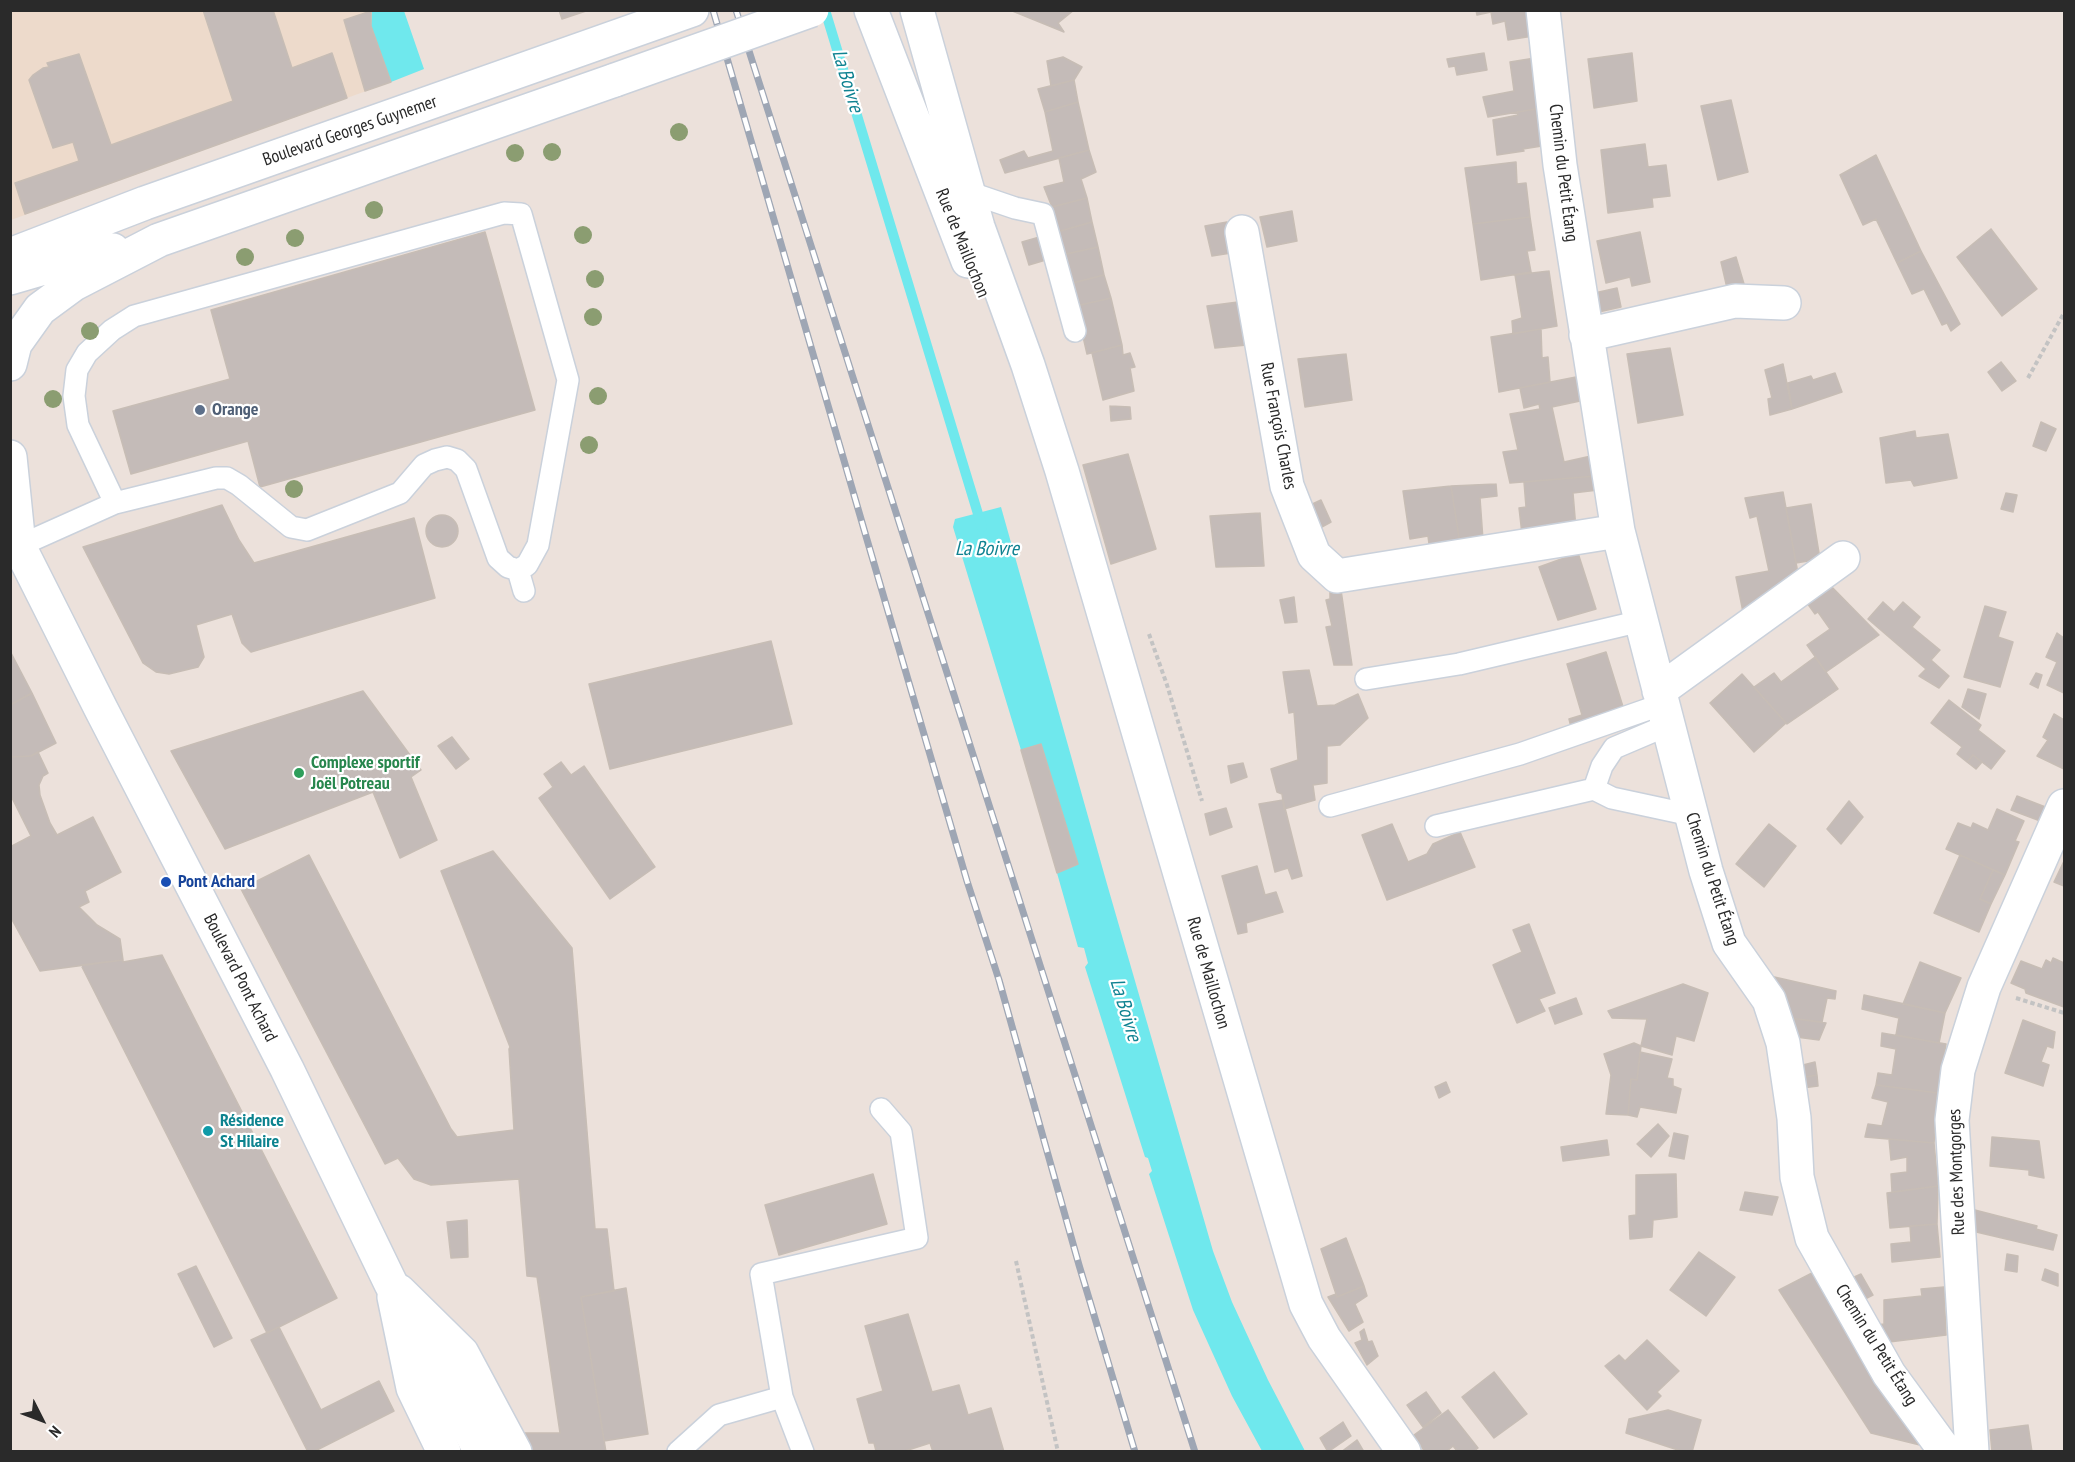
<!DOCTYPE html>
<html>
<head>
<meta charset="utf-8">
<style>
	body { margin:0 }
	#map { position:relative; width:2075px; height:1462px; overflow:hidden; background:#ece1db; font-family:"PT Sans Narrow",sans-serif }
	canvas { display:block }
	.frame { position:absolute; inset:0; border:12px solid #2a2a2a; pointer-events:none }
	.north { position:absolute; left:12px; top:1390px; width:60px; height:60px; -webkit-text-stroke:4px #fff; paint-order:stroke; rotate:132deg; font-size:16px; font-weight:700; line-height:24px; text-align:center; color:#2a2a2a }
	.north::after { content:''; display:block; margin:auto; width:21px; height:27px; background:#2a2a2a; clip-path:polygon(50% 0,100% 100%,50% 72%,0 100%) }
</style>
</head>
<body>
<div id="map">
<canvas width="2075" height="1462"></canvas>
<div class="frame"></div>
<div class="north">N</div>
</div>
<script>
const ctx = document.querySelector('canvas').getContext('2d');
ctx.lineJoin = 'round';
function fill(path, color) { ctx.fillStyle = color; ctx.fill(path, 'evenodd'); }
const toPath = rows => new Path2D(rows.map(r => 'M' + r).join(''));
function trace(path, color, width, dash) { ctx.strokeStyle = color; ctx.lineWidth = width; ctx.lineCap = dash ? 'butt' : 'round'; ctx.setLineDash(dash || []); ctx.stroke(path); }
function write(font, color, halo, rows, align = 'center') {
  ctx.font = font + ' "PT Sans Narrow",sans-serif'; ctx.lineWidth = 4.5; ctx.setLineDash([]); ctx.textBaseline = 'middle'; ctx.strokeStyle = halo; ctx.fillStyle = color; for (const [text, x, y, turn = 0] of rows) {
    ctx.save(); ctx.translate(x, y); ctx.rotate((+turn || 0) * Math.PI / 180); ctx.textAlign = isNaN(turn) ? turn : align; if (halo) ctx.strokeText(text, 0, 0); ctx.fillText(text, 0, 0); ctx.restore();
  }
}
fill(toPath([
	[11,11,371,11,391,82,11,220]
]), '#eddacb');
fill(toPath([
	[372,11,404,11,424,69,391,82,371,26],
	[1001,507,1107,884,1213,1251,1232,1302,1268,1380,1305,1451,1262,1451,1232,1396,1193,1310,1149,1174,1152,1171,1148,1158,1145,1157,1085,967,1088,963,1084,948,1078,947,1057,873,1078,864,1041,744,1021,750,953,527,955,519]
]), '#6fe8ed');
trace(toPath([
	[825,10,982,527]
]), '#6fe8ed', 10);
const building = toPath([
	[203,10,273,10,292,68,332,53,347,98,25,214,15,183,79,161,73,142,53,148,29,80,33,75,43,68,49,67,47,63,79,54,111,145,233,101,203,10],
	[559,10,589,10,562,19,559,10],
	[1010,10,1074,10,1058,23,1064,32,1010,10],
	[1476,10,1529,10,1533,36,1508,40,1505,21,1493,24,1491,12,1477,15,1476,10],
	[371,11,371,26,391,82,365,91,344,20,371,11],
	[1484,53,1487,70,1457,75,1455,66,1449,67,1447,59,1484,53],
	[1632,53,1637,101,1594,108,1588,59,1632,53],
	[1063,57,1082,67,1074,80,1051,86,1047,61,1063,57],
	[1535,58,1542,108,1488,117,1483,97,1514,91,1510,62,1535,58],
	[1074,80,1078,102,1045,112,1038,89,1074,80],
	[1731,100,1748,172,1718,180,1701,106,1731,100],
	[1078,102,1089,150,1005,173,1000,160,1024,151,1028,158,1053,151,1045,112,1078,102],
	[1542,108,1548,145,1523,149,1524,151,1497,155,1493,120,1518,115,1517,112,1542,108],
	[1645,144,1648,167,1666,165,1670,196,1652,198,1653,207,1608,213,1601,150,1645,144],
	[1089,150,1096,172,1081,179,1087,198,1052,207,1044,187,1064,182,1059,158,1089,150],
	[1876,155,1921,251,1897,263,1876,219,1863,225,1840,175,1876,155],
	[1516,162,1517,184,1526,183,1530,217,1473,224,1465,168,1516,162],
	[1087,198,1092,222,1057,232,1052,207,1087,198],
	[1292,211,1297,241,1267,247,1260,217,1292,211],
	[1530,217,1535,250,1527,251,1531,272,1481,280,1473,224,1530,217],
	[1092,222,1098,247,1062,255,1057,232,1092,222],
	[1227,222,1231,253,1212,256,1205,226,1227,222],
	[1991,229,2037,289,2002,316,1957,257,1991,229],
	[485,232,535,410,260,487,248,441,131,474,113,411,230,379,211,310,485,232],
	[1640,232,1650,282,1632,286,1630,277,1606,283,1597,241,1640,232],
	[1043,236,1049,259,1029,265,1022,242,1043,236],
	[1098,247,1104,275,1069,284,1062,255,1098,247],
	[1921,251,1960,324,1951,331,1947,323,1942,325,1924,289,1912,294,1897,263,1921,251],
	[1736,257,1744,284,1727,288,1721,262,1736,257],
	[1549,271,1557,326,1513,334,1512,321,1522,318,1515,275,1549,271],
	[1104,275,1111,298,1076,306,1069,284,1104,275],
	[1617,288,1621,307,1594,313,1590,294,1617,288],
	[1111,298,1122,345,1087,354,1076,306,1111,298],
	[1238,302,1247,345,1215,348,1207,306,1238,302],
	[1541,329,1542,358,1548,357,1550,382,1499,392,1491,337,1541,329],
	[1122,345,1123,355,1130,353,1135,367,1130,368,1134,391,1103,400,1092,353,1122,345],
	[1670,348,1683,415,1638,423,1627,354,1670,348],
	[1346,354,1352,400,1305,407,1298,359,1346,354],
	[2001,362,2016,381,2002,391,1988,372,2001,362],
	[1783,364,1792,409,1770,415,1768,399,1772,398,1765,370,1783,364],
	[1835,373,1842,392,1792,409,1788,383,1811,376,1813,380,1835,373],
	[1576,377,1580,401,1552,407,1564,462,1591,456,1596,476,1510,483,1503,452,1518,450,1510,414,1540,409,1539,404,1524,408,1520,388,1576,377],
	[1110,406,1130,407,1131,419,1111,421,1110,406],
	[2041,422,2056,429,2046,451,2033,446,2041,422],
	[1915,431,1916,438,1948,434,1957,478,1914,486,1911,480,1886,483,1880,438,1915,431],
	[1128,454,1156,549,1111,564,1083,465,1128,454],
	[1596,476,1598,490,1573,493,1576,529,1522,534,1519,508,1526,507,1524,482,1596,476],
	[1496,484,1497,496,1480,498,1483,540,1460,544,1451,486,1496,484],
	[1451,486,1460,544,1430,552,1428,536,1410,539,1403,491,1451,486],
	[1783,492,1799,579,1744,617,1736,577,1769,571,1757,516,1750,518,1745,498,1783,492],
	[2006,493,2017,495,2013,512,2001,509,2006,493],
	[1321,500,1331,522,1320,528,1308,506,1321,500],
	[1811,504,1820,559,1796,563,1786,508,1811,504],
	[222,505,239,540,254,563,414,518,435,598,251,652,242,643,232,614,196,625,204,657,198,667,169,674,156,672,143,663,83,547,222,505],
	[1260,513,1264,566,1216,567,1210,516,1260,513],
	'426 531a16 16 0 1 1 32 0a16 16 0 1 1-32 0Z',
	[1578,553,1596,609,1558,620,1539,567,1578,553],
	[1825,580,1879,635,1826,672,1807,645,1830,629,1818,612,1815,614,1802,596,1825,580],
	[1341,590,1352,665,1334,665,1326,627,1332,626,1326,600,1330,599,1330,592,1341,590],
	[1294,597,1297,622,1285,623,1280,600,1294,597],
	[1883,602,1894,612,1903,602,1920,617,1912,627,1940,650,1931,660,1949,676,1939,688,1919,676,1926,669,1868,619,1883,602],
	[1985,606,2006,612,1998,637,2013,642,2000,687,1964,677,1985,606],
	[2057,633,2064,638,2064,693,2047,685,2057,662,2046,657,2057,633],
	[771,641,792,724,610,769,589,684,771,641],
	[10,651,32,693,10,705,10,651],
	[1606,652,1624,710,1571,727,1569,719,1582,715,1567,664,1606,652],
	[1815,657,1838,689,1787,724,1754,687,1774,673,1781,682,1815,657],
	[1309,670,1317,706,1335,705,1358,694,1368,718,1340,745,1327,746,1327,783,1313,785,1315,800,1284,809,1282,794,1277,792,1271,769,1298,760,1294,712,1289,713,1283,672,1309,670],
	[2036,673,2042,675,2038,688,2030,684,2036,673],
	[1742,674,1786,723,1754,752,1710,703,1742,674],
	[1968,689,1986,694,1979,719,1962,707,1968,689],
	[363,691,421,770,411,777,437,840,400,858,373,792,225,849,171,751,363,691],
	[32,693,56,743,31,756,10,757,10,705,32,693],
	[1949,700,1981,725,1978,730,2005,751,1991,769,1973,755,1967,762,1957,754,1962,747,1931,723,1949,700],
	[2054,714,2064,720,2064,769,2037,756,2048,740,2043,737,2054,714],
	[452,737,469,759,456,769,438,746,452,737],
	[1041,744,1078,864,1057,873,1021,750,1041,744],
	[38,752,48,773,43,776,39,785,40,795,50,823,57,835,93,817,121,872,85,891,89,902,79,907,97,925,120,939,123,960,40,971,10,916,10,847,31,836,10,794,10,757,31,756,38,752],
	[1973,755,1982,762,1976,769,1967,762,1973,755],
	[561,762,571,775,584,766,655,867,610,899,539,798,553,787,544,774,561,762],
	[1243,763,1247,777,1231,783,1228,766,1243,763],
	[2017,796,2048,808,2043,822,2011,810,2017,796],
	[1283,800,1302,876,1292,879,1288,868,1275,872,1259,804,1283,800],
	[1849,801,1863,817,1841,844,1827,829,1849,801],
	[1226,808,1232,827,1210,835,1205,814,1226,808],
	[1997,809,2024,821,2015,841,2019,842,2005,875,1946,849,1958,823,1971,828,1973,823,1988,830,1997,809],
	[1392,824,1408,862,1427,854,1433,844,1460,832,1475,867,1387,900,1362,835,1392,824],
	[1769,824,1796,846,1764,887,1736,864,1769,824],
	[493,851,572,948,595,1229,607,1229,614,1291,581,1297,606,1452,533,1452,524,1433,560,1433,537,1277,527,1276,519,1179,431,1185,414,1179,398,1158,385,1164,241,889,309,855,451,1129,457,1137,514,1130,509,1049,510,1047,441,871,493,851],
	[1960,855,1993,870,1980,899,1991,904,1979,932,1934,913,1960,855],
	[2064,861,2064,886,2054,882,2064,861],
	[1257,866,1265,895,1276,892,1283,912,1246,923,1247,932,1238,934,1222,876,1257,866],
	[1993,870,2005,875,1991,904,1980,899,1993,870],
	[1529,924,1555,993,1539,999,1545,1011,1517,1023,1493,965,1522,952,1513,930,1529,924],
	[162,955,337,1298,267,1333,81,965,123,960,123,962,162,955],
	[2053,958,2064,963,2064,1007,2026,993,2025,989,2011,983,2021,961,2042,969,2046,960,2051,963,2053,958],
	[1920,962,1961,978,1945,1013,1903,1004,1920,962],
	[1770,976,1836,991,1835,999,1827,998,1822,1022,1790,1018,1770,976],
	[1683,984,1708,993,1694,1041,1676,1036,1672,1055,1641,1046,1647,1019,1612,1018,1608,1011,1683,984],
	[1864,995,1945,1013,1939,1043,1896,1035,1899,1018,1862,1009,1864,995],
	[1576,998,1582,1014,1555,1024,1549,1008,1576,998],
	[1790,1018,1826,1023,1819,1040,1796,1037,1790,1018],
	[2023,1020,2055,1032,2053,1048,2047,1046,2041,1062,2049,1065,2043,1086,2005,1073,2023,1020],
	[1882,1033,1946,1044,1938,1093,1876,1085,1878,1073,1892,1075,1896,1049,1881,1046,1882,1033],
	[1634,1043,1641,1046,1637,1080,1631,1079,1628,1115,1606,1114,1611,1075,1604,1054,1634,1043],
	[1640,1052,1672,1059,1667,1078,1673,1079,1673,1086,1681,1089,1676,1113,1640,1107,1637,1117,1628,1115,1631,1079,1637,1080,1640,1052],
	[1815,1062,1817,1075,1800,1078,1799,1066,1815,1062],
	[1817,1075,1818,1086,1802,1088,1800,1078,1817,1075],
	[1446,1082,1450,1092,1439,1098,1435,1087,1446,1082],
	[1876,1085,1938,1093,1934,1143,1865,1137,1868,1124,1882,1126,1888,1102,1872,1098,1876,1085],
	[1658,1124,1669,1136,1651,1157,1637,1144,1658,1124],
	[1674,1133,1688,1136,1684,1159,1669,1156,1674,1133],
	[1992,1137,2039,1141,2044,1178,2029,1175,2029,1170,1990,1166,1992,1137],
	[1889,1139,1934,1143,1938,1186,1892,1192,1891,1174,1907,1172,1907,1157,1891,1160,1889,1139],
	[1607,1140,1609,1155,1563,1161,1561,1147,1607,1140],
	[873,1174,887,1224,779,1255,765,1205,873,1174],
	[1676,1174,1677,1217,1653,1220,1652,1237,1630,1239,1629,1216,1636,1215,1636,1175,1676,1174],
	[1938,1186,1937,1224,1890,1228,1887,1193,1938,1186],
	[1745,1192,1778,1197,1772,1215,1740,1210,1745,1192],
	[1971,1209,2037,1226,2036,1229,2057,1235,2053,1250,1972,1231,1971,1209],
	[467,1220,468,1257,451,1258,447,1222,467,1220],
	[1937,1224,1940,1257,1892,1262,1891,1244,1911,1242,1910,1226,1937,1224],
	[1346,1238,1364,1286,1337,1297,1321,1249,1346,1238],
	[1699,1252,1735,1277,1706,1316,1670,1290,1699,1252],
	[2007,1254,2018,1256,2017,1272,2005,1270,2007,1254],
	[196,1266,232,1338,214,1347,178,1274,196,1266],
	[2045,1269,2058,1274,2058,1286,2042,1280,2045,1269],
	[1812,1273,1902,1417,1928,1447,1871,1433,1779,1290,1812,1273],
	[1861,1274,1873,1295,1863,1300,1852,1278,1861,1274],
	[1364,1286,1367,1296,1355,1304,1363,1322,1349,1331,1328,1297,1336,1294,1337,1297,1364,1286],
	[1944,1287,1946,1335,1889,1342,1877,1325,1884,1324,1884,1300,1922,1296,1921,1289,1944,1287],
	[626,1288,648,1434,604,1441,581,1297,626,1288],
	[908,1314,932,1392,959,1385,968,1415,991,1408,1004,1452,933,1452,930,1443,902,1452,874,1452,876,1451,874,1443,869,1443,857,1399,883,1391,865,1326,908,1314],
	[279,1327,321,1410,379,1381,394,1411,313,1452,308,1452,251,1340,279,1327],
	[1364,1329,1368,1342,1372,1341,1378,1356,1367,1365,1355,1343,1362,1340,1360,1332,1364,1329],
	[1647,1340,1679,1371,1657,1392,1661,1396,1647,1410,1605,1366,1619,1355,1625,1361,1647,1340],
	[1494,1372,1527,1414,1494,1438,1462,1397,1494,1372],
	[1426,1392,1441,1413,1423,1427,1407,1405,1426,1392],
	[1448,1410,1478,1448,1473,1452,1458,1452,1453,1446,1446,1452,1425,1452,1414,1435,1448,1410],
	[1668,1410,1701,1420,1692,1452,1684,1452,1626,1433,1629,1419,1668,1410],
	[1343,1422,1351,1436,1328,1452,1320,1438,1343,1422],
	[2028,1425,2032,1452,1992,1452,1990,1430,2028,1425],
	[1357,1440,1364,1452,1341,1452,1357,1440]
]);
fill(building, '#c4bbb8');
trace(building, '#c7bdb5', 1.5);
const service = toPath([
	[968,192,1015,208,1043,214,1075,331],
	[19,546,115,503,216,478,227,478,239,485,291,527,307,530,400,493,424,465,435,460,447,457,457,460,466,469,498,558,508,567,518,570,527,565,538,545,568,380,521,214,504,213,134,316,112,330,87,353,77,370,74,396,78,425,115,503],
	[518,570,524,591],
	[1366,679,1459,664,1641,621],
	[1594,789,1602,766,1614,748,1668,725],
	[1330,806,1520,754,1663,704],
	[1436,826,1594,789,1612,798,1691,815],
	[678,1452,719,1415,782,1397],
	[803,1452,782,1397,761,1274,917,1238,901,1132,881,1109]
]);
const minor = toPath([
	[1543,10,1560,165,1618,531,1706,871,1729,943,1769,1000,1783,1043,1794,1118,1797,1177,1812,1238,1889,1374,1946,1452],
	[1242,232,1287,486,1314,555,1337,576,1618,531],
	[1586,335,1735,301,1784,303],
	[1659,691,1843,558],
	[1972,1452,1952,1120,1958,1070,1984,987,2064,806]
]);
const tertiary = toPath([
	[871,10,968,261],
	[917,10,978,227,1028,365,1062,471,1306,1304,1324,1338,1404,1452],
	[10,255,145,203,692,10],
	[10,278,89,255,113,250],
	[10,364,15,344,40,309,74,284,159,240,615,80],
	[10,457,19,546],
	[399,1291,462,1353,515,1452],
	[394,1297,413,1388,444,1452]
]);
const secondary = toPath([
	[10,524,19,546,101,709,287,1069,391,1284,481,1452]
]);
trace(service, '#cad1db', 24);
trace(minor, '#cad1db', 36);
trace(tertiary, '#cad1db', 36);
trace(secondary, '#cad1db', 36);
trace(toPath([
	[2028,378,2064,313],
	[1149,634,1167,685,1202,801],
	[2016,998,2064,1013],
	[1016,1261,1058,1452]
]), '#c3c3c3', 4, [4.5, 3]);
trace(service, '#fff', 21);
trace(minor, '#fff', 33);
trace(tertiary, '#fff', 33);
trace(secondary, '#fff', 33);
const rail = toPath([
	[713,10,868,543,967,881,999,980,1079,1265,1135,1452],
	[736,10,1195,1452]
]);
trace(rail, '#9ea6b4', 7);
trace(rail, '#fff', 4.5, [14]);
const tertiaryBridge = toPath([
	[615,80,812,10]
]);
trace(tertiaryBridge, '#cad1db', 36, []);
trace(tertiaryBridge, '#fff', 33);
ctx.fillStyle = '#8b9d71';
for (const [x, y] of [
	[679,132],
	[552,152],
	[515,153],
	[374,210],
	[583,235],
	[295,238],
	[245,257],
	[595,279],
	[593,317],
	[90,331],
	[598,396],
	[53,399],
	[589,445],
	[294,489]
]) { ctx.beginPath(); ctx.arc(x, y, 9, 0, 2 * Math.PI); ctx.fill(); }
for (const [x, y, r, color] of [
	[200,410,6,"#5c6f8a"],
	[299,773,6,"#2e9e5b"],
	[166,882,6,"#1a4fb4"],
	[208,1131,6,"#0f9aa8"]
]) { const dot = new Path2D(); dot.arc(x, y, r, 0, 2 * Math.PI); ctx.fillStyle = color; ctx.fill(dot); trace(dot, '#fff', 2); }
write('18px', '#2a2a2a', '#fff', [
	["Boulevard Georges Guynemer",350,131,-19],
	["Chemin du Petit Étang",1563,173,83],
	["Rue de Maillochon",962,243,68],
	["Rue François Charles",1278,426,79],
	["Chemin du Petit Étang",1712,879,72],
	["Rue de Maillochon",1208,973,74],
	["Boulevard Pont Achard",240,978,63],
	["Rue des Montgorges",1957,1172,-92],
	["Chemin du Petit Étang",1876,1345,58]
]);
write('bold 18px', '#4e5e75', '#fff', [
	["Orange",212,410]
], 'left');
write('bold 18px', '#27864d', '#fff', [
	["Complexe sportif",311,763],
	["Joël Potreau",311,784]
], 'left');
write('bold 18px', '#164399', '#fff', [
	["Pont Achard",178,882]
], 'left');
write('bold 18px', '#0d838f', '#fff', [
	["Résidence",220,1121],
	["St Hilaire",220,1142]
], 'left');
write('italic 20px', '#0f8291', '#fff', [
	["La Boivre",847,81,73],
	["La Boivre",987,549],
	["La Boivre",1125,1010,73]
]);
</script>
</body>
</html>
